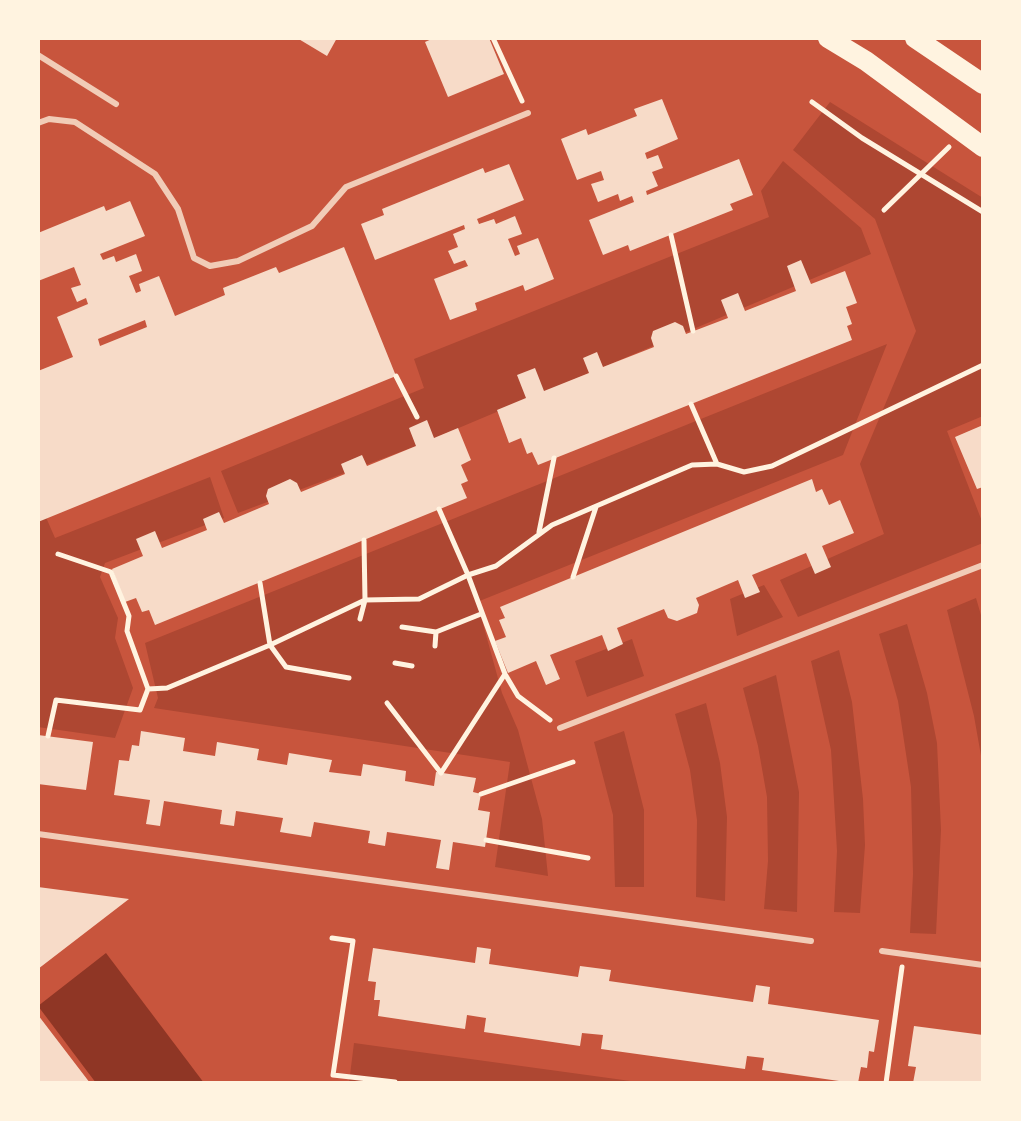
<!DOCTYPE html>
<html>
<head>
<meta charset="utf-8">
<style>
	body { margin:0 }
	#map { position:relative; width:1021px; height:1121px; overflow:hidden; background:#c8553d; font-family:"Zilla Slab",serif }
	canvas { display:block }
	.frame { position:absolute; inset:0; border:40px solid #fff3e0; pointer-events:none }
</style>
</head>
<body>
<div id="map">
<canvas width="1021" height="1121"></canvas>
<div class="frame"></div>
</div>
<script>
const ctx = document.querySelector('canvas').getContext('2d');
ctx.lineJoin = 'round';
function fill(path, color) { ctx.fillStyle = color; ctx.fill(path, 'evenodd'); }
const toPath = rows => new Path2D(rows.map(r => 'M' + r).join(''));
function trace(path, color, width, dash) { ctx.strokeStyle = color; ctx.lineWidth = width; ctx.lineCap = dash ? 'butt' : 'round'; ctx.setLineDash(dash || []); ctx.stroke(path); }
fill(toPath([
	[830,102,983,198,983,416,947,431,983,524,983,543,798,617,780,580,884,534,860,464,916,331,875,219,793,150],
	[783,161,861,228,871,254,416,446,238,513,221,471,424,388,414,359,769,217,761,191],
	[887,344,843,455,477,602,502,693,518,730,542,819,548,876,495,867,510,762,154,708,158,698,145,643],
	[210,477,224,518,105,563,100,577,118,618,115,638,133,688,115,738,38,727,38,499,55,538],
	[764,585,783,617,737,636,730,599],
	[976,598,983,622,983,767,974,716,947,610],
	[907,624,927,693,937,743,941,830,936,934,910,933,913,874,911,787,898,701,879,634],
	[632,639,644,676,587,697,575,661],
	[839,650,852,702,863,799,865,845,860,913,834,912,837,851,831,750,811,661],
	[776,675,799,792,797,912,764,909,768,861,767,797,758,746,743,688],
	[706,703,720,763,727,817,725,901,696,897,697,820,690,770,675,714],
	[624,731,644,810,644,887,615,887,613,815,594,742],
	[354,1043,645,1083,349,1083]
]), '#ae4732');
fill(toPath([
	[106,953,204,1083,96,1083,38,1006]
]), '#8f3625');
fill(toPath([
	[297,38,337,38,327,56],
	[434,38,489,38,504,74,448,97,425,42],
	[662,99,678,139,645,153,647,159,658,155,663,168,652,172,658,186,646,191,647,195,739,159,753,195,730,204,733,210,630,251,628,245,603,255,589,220,634,202,632,196,620,201,618,194,598,202,591,184,604,180,601,171,577,180,561,139,586,129,588,135,637,116,634,109],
	[509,164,524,200,477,219,479,224,494,219,496,224,515,216,522,234,508,239,515,256,520,254,517,246,538,238,554,279,525,291,523,285,475,303,477,310,450,320,434,279,468,266,465,260,454,264,448,251,458,247,453,234,465,229,464,225,375,260,361,224,384,215,382,209,483,168,485,173],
	[130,201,145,236,100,254,103,260,114,256,116,262,136,254,142,271,129,276,136,293,141,291,139,284,159,276,175,316,225,295,223,288,276,267,279,273,344,247,396,376,38,522,38,371,73,357,57,317,88,304,86,298,77,302,71,288,81,285,74,267,38,281,38,233,104,206,106,211],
	[145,320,147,327,100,346,98,339],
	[801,260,811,284,845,271,857,303,846,307,852,324,847,326,852,340,538,465,532,452,527,454,521,438,509,443,497,410,526,398,517,375,535,368,544,391,589,373,583,358,597,352,603,367,654,347,651,338,653,331,675,322,683,326,686,334,728,318,721,300,738,293,745,311,796,291,787,266],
	[427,420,434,438,458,428,471,460,461,465,468,481,461,484,467,498,155,625,149,610,142,612,136,598,125,602,112,569,143,556,136,539,155,531,162,548,207,530,203,519,219,512,224,523,269,504,266,496,268,489,290,479,297,483,301,492,345,474,341,464,362,455,367,466,416,446,409,428],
	[983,425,983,487,977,489,955,437],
	[812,479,816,492,822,489,829,505,840,500,854,533,822,546,831,567,815,574,806,553,752,575,760,592,745,598,738,580,696,598,699,605,697,613,677,621,668,618,664,609,617,628,623,644,608,651,602,635,550,655,560,679,546,685,536,661,508,673,495,641,506,637,499,620,505,618,500,607],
	[141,731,185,738,183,751,215,756,217,742,259,749,257,760,287,765,289,753,332,760,329,772,361,776,363,764,406,771,405,781,434,786,436,772,476,778,473,792,481,794,478,810,490,812,485,847,453,842,449,870,436,868,441,840,387,832,385,846,368,843,370,831,314,822,311,837,280,832,283,818,236,811,234,826,220,824,222,810,164,801,160,826,146,824,150,800,114,795,119,760,129,761,132,745,139,746],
	[38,735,93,742,86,790,38,784],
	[38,887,129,899,38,969],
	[477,947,491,949,489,964,578,977,580,966,611,970,609,981,753,1002,756,985,770,987,768,1004,879,1020,874,1052,869,1051,867,1068,861,1067,858,1083,853,1083,762,1070,764,1058,747,1056,745,1069,601,1049,603,1035,582,1033,580,1046,484,1032,486,1018,467,1015,465,1029,378,1016,380,1000,374,1000,376,982,368,981,373,948,475,963],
	[38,1015,90,1083,38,1083],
	[914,1026,983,1035,983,1083,913,1083,916,1067,908,1066]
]), '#f7dbc8');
trace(toPath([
	[493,38,522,101],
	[812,102,862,138,983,212],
	[884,210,949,147],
	[671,235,693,331],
	[396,376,417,417],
	[691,404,717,464],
	[439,509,468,575,505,674,518,696,550,720],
	[539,532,554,458],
	[58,554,111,572,129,616,127,631,148,689,167,688,270,645,365,600,419,599,468,575,496,566,552,525,692,465,717,464,744,472,772,466,983,365],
	[573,577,596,507],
	[260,583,270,645,286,667,349,678],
	[360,619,365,600,364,540],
	[402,627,436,632,481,614],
	[435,646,436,632],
	[395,663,412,666],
	[387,703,441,773,505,674],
	[48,736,56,700,140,710,148,689],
	[481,794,573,762],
	[486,840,588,858],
	[332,938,353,941,333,1075,395,1082],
	[886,1083,902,967]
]), '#fff3e0', 5);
trace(toPath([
	[38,55,116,104],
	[38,123,49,119,75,122,155,174,178,209,194,258,210,266,238,261,312,226,346,187,528,113],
	[560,728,983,565],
	[38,834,811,941],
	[882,951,983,965]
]), '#f1ccb7', 6);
trace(toPath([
	[828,38,866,61,983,147],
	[915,38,983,84]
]), '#fff3e0', 20);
</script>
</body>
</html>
